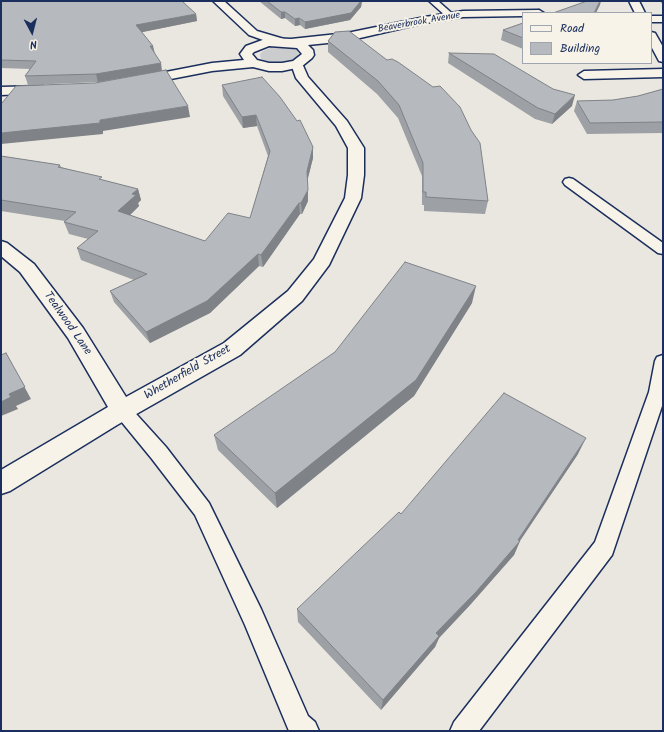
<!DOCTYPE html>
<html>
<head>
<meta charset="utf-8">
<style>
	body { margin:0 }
	#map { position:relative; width:664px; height:732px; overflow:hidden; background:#eae7e0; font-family:Kalam,sans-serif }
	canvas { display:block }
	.frame { position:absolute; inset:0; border:2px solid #1b2f5e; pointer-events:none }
	.legend { position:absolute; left:522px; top:12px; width:130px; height:52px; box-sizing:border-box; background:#f7f3e8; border:1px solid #9fa5b1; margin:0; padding:5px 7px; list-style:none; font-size:12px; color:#1b2f5e }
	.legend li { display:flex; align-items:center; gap:8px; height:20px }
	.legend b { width:20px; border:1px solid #9fa5b1 }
	.north { position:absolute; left:12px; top:12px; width:40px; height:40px; -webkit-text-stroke:3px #f7f3e8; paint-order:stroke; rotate:173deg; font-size:11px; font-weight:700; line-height:16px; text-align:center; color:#1b2f5e }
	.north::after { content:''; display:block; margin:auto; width:14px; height:18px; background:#1b2f5e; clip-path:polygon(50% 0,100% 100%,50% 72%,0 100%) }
</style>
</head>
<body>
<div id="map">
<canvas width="664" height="732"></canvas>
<div class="frame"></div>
<ul class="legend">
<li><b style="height:5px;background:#f7f3e8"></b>Road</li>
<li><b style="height:11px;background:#b6babf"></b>Building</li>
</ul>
<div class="north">N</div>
</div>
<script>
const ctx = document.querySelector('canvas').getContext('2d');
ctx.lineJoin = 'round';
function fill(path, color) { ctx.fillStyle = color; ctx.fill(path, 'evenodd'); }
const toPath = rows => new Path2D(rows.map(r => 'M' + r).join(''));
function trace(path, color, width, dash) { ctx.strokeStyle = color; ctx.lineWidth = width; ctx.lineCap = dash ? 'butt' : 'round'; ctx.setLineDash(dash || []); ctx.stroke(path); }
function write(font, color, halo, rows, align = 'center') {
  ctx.font = font + ' Kalam,sans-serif'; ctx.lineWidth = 4; ctx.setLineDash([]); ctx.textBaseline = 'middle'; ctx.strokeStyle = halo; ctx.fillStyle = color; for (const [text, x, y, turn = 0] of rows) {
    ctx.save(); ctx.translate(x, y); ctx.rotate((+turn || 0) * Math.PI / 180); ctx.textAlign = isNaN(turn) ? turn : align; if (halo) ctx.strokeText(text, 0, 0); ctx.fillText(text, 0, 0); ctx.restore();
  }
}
fill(toPath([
	[273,47,292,48,297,50,299,56,293,60,282,63,270,62,261,59,260,54,263,51]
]), '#cbcccd');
const service = toPath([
	[429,1,438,1,455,16,451,19,448,18,429,1],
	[569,178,573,179,663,243,663,254,658,253,565,185,563,182,565,179,569,178],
	[663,355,663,403,612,555,479,731,450,731,454,722,595,542,649,392,655,361,657,357,663,355],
	[122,403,128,405,166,447,209,503,261,609,308,716,315,722,319,731,289,731,245,625,195,515,152,459,116,415,113,410,116,405,122,403]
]);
const minor = toPath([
	[213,1,224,1,257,31,284,39,286,42,280,46,249,35,213,1],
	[629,1,639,1,645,13,635,13,629,1],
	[651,32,655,33,663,47,663,62,659,61,651,46,651,32],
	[297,60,301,61,308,77,347,121,364,148,364,175,361,198,329,265,302,301,240,355,117,425,10,491,1,494,1,470,108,407,68,338,20,272,1,256,1,241,7,243,34,264,83,328,126,397,224,343,288,291,314,259,345,198,348,175,348,148,336,126,296,78,291,64,297,60],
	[663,69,663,77,584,79,578,75,584,71,663,69]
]);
const tertiary = toPath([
	[539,10,544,13,523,13,523,16,463,17,425,23,347,41,308,45,313,50,314,55,312,58,301,67,282,71,269,71,253,67,212,71,140,85,133,81,140,77,212,63,244,60,240,54,246,46,268,38,291,39,347,33,425,17,463,11,539,10],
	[269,46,297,48,302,54,293,61,282,63,269,63,257,60,252,54,254,52,269,46],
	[651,16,663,16,663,22,651,22,651,16],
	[42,86,47,87,49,90,47,93,1,95,1,87,42,86]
]);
trace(service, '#1b2f5e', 3);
trace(minor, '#1b2f5e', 3);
trace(tertiary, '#1b2f5e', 3);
fill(service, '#f7f3e8');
fill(minor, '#f7f3e8');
fill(tertiary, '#f7f3e8');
fill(toPath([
	[1,1,196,14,197,21,142,32,154,53,162,71,98,82,28,85,25,76,30,69,1,68],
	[259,1,362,1,361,7,350,20,305,29,300,25,295,26,285,18,281,19],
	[660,1,663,1,663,5],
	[523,23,523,49,501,40,503,30],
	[335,32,488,201,485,214,424,211,424,205,422,205,422,176,398,118,377,94,328,52,328,41],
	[449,53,572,106,552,124,535,119,448,63],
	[222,85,313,147,313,158,307,181,308,201,302,214,300,214,263,267,259,266,210,313,150,343,114,302,110,291,134,280,81,260,77,248,88,239,69,234,64,222,65,221,1,211,1,156,60,165,61,167,103,180,138,189,141,200,138,203,139,206,130,215,205,241,250,218,268,156,257,126,243,128,223,96],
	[663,89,663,133,587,134,574,111,577,101,613,100,638,96],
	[472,303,414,396,277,508,218,450,214,435],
	[578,454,520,541,514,555,470,605,439,638,435,647,381,710,298,622,297,609]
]), '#9da0a4');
fill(toPath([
	[362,1,361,7,350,20,305,29,305,22],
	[600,1,601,1,600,5,596,13,594,13],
	[281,12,285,12,285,18,281,19],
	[196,14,197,21,138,33,136,25],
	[299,18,300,25,295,26,295,19],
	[150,46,153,46,155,54],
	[161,63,162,71,98,82,96,74],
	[575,95,572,106,552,124,555,114],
	[188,106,190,117,103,131,103,134,1,144,1,133,100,120],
	[256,115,257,126,243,128,242,117],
	[313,147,313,158,307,182,307,171],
	[138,189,141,200,138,203,139,206,122,223,118,211,132,194],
	[308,190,308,201,302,214,301,203],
	[299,203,300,214,263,267,261,255],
	[258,254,259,266,210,313,150,343,146,332],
	[476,286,472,303,414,396,277,508,275,493],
	[6,353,31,399,16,406,18,409,1,416,1,402],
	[586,438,578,454,517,545,520,541,514,555,470,605,439,638,435,647,381,710,383,700,436,633,518,540]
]), '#7f8286');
const building = toPath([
	[1,1,182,1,196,14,136,25,153,46,150,46,161,63,96,74,25,76,36,61,1,60,1,1],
	[267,1,361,1,351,13,305,22,299,18,295,19,285,12,281,12,267,1],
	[587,1,600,1,594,13,553,13,587,1],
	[523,23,523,38,503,30,523,23],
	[349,31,387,60,392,59,398,62,433,87,440,86,460,107,471,130,480,143,488,201,426,197,426,192,423,192,423,163,399,105,378,81,328,41,335,32,349,31],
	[449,53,494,54,553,89,575,95,555,114,538,108,449,53],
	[166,70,188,106,100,120,100,123,1,133,1,103,2,103,16,86,95,83,166,70],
	[262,77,280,97,297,121,300,120,313,147,307,171,308,190,301,203,299,203,261,255,258,254,207,301,146,332,110,291,147,274,77,248,98,231,64,222,76,212,1,200,1,156,60,165,58,167,102,177,99,179,138,189,132,194,136,195,118,211,205,241,228,213,250,218,270,151,256,115,242,117,222,85,262,77],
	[663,89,663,122,590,123,577,101,613,100,638,96,663,89],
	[405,262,476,286,416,380,275,493,214,435,335,352,405,262],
	[6,353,25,387,9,394,11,397,1,402,1,355,6,353],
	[504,393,586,438,518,540,520,541,476,592,436,633,439,636,383,700,297,609,399,512,401,514,504,393]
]);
fill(building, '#b6babf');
trace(building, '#7f8286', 1);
write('10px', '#1b2f5e', '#f7f3e8', [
	["Beaverbrook Avenue",419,23,-10]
]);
write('12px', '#1b2f5e', '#f7f3e8', [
	["Tealwood Lane",67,324,55],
	["Whetherfield Street",188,373,-30]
]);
</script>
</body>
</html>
